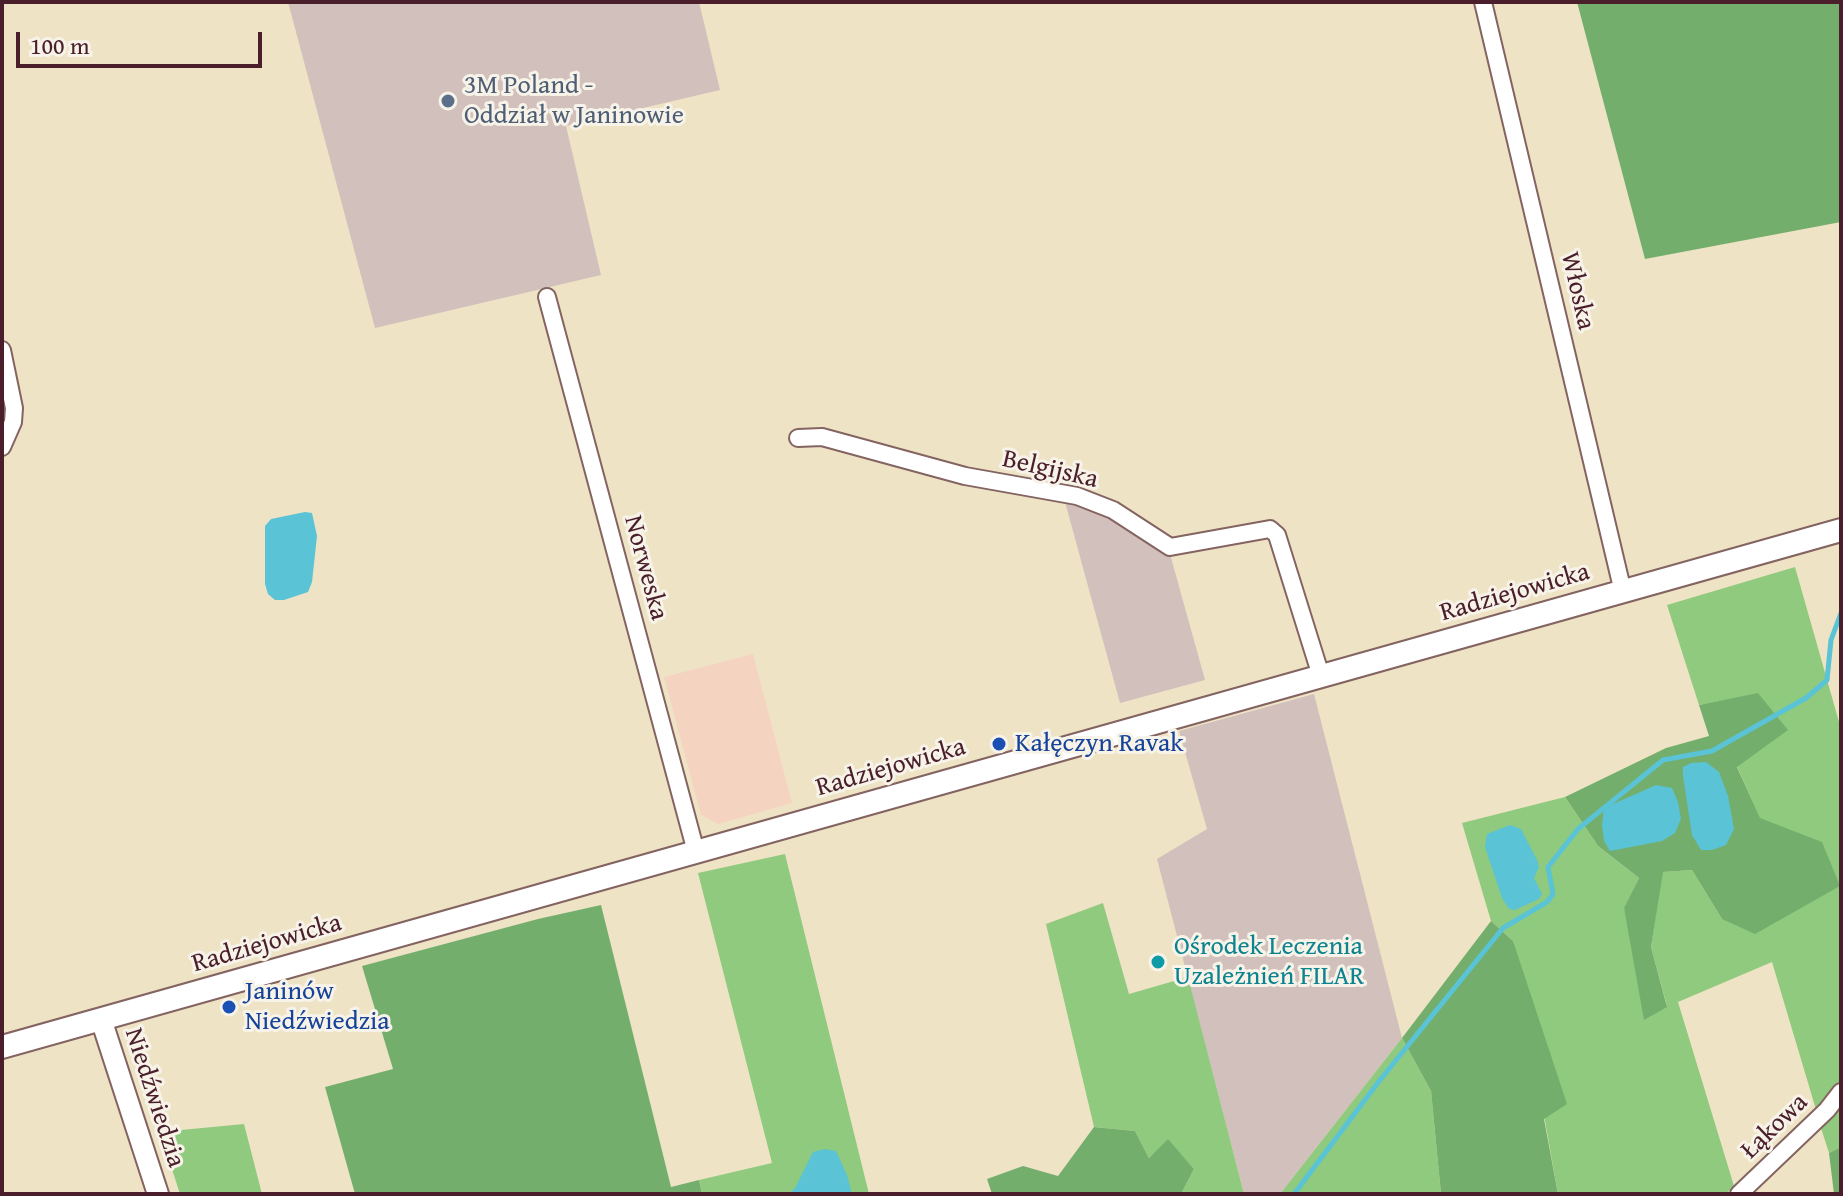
<!DOCTYPE html>
<html>
<head>
<meta charset="utf-8">
<style>
	body { margin:0 }
	#map { position:relative; width:1843px; height:1196px; overflow:hidden; background:#efe3c6; font-family:"Gentium Book Plus",serif }
	canvas { display:block }
	.frame { position:absolute; inset:0; border:4px solid #4a1f2b; pointer-events:none }
	.scale { position:absolute; left:16px; top:32px; width:246px; height:36px; box-sizing:border-box; border:4px solid #4a1f2b; border-top:0; padding-left:10px; font-size:24px; line-height:28px; white-space:nowrap; color:#4a1f2b; -webkit-text-stroke:6px #f7f3e8; paint-order:stroke }
</style>
</head>
<body>
<div id="map">
<canvas width="1843" height="1196"></canvas>
<div class="frame"></div>
<div class="scale">100 m</div>
</div>
<script>
const ctx = document.querySelector('canvas').getContext('2d');
ctx.lineJoin = 'round';
function fill(path, color) { ctx.fillStyle = color; ctx.fill(path, 'evenodd'); }
const toPath = rows => new Path2D(rows.map(r => 'M' + r).join(''));
function trace(path, color, width, dash) { ctx.strokeStyle = color; ctx.lineWidth = width; ctx.lineCap = dash ? 'butt' : 'round'; ctx.setLineDash(dash || []); ctx.stroke(path); }
function write(font, color, halo, rows, align = 'center') {
  ctx.font = font + ' "Gentium Book Plus",serif'; ctx.lineWidth = 6; ctx.setLineDash([]); ctx.textBaseline = 'middle'; ctx.strokeStyle = halo; ctx.fillStyle = color; for (const [text, x, y, turn = 0] of rows) {
    ctx.save(); ctx.translate(x, y); ctx.rotate((+turn || 0) * Math.PI / 180); ctx.textAlign = isNaN(turn) ? turn : align; if (halo) ctx.strokeText(text, 0, 0); ctx.fillText(text, 0, 0); ctx.restore();
  }
}
fill(toPath([
	[753,654,792,803,718,824,701,815,664,677]
]), '#f5d3c1');
fill(toPath([
	[288,2,699,2,720,90,566,126,601,275,375,328],
	[1065,502,1109,516,1170,554,1205,680,1120,703],
	[1314,694,1402,1038,1280,1194,1244,1194,1157,859,1207,829,1179,731]
]), '#d1c0bc');
fill(toPath([
	[1795,567,1841,729,1841,1081,1817,1113,1772,962,1678,1002,1734,1186,1726,1194,1558,1194,1513,941,1491,921,1462,823,1565,797,1598,846,1639,878,1624,909,1667,1006,1651,947,1662,872,1692,870,1722,919,1821,842,1760,819,1737,766,1787,730,1758,694,1699,705,1667,605],
	[785,854,869,1194,702,1194,699,1180,772,1163,698,873],
	[1103,903,1129,994,1188,977,1244,1194,1181,1194,1194,1169,1168,1140,1149,1158,1135,1131,1094,1127,1046,924],
	[1402,1038,1431,1091,1441,1194,1280,1194],
	[1841,1100,1841,1147,1829,1153,1820,1125],
	[244,1124,262,1194,180,1194,160,1132]
]), '#90ca7e');
fill(toPath([
	[1577,2,1841,2,1841,222,1645,259],
	[1758,693,1788,730,1737,767,1760,818,1822,842,1840,886,1755,934,1722,919,1692,870,1663,872,1651,947,1667,1007,1644,1020,1624,908,1639,878,1598,846,1565,797,1666,748,1709,736,1699,705],
	[601,905,671,1187,699,1180,702,1194,355,1194,325,1087,393,1069,362,966,538,919],
	[1491,921,1513,941,1567,1104,1544,1119,1558,1194,1441,1194,1431,1091,1402,1038],
	[1094,1127,1135,1131,1149,1158,1168,1139,1194,1169,1181,1194,992,1194,987,1179,1023,1166,1058,1176],
	[1841,1147,1841,1194,1834,1194,1829,1153]
]), '#74ae6d');
fill(toPath([
	[305,512,312,513,317,536,312,582,308,592,284,600,275,600,268,594,265,584,265,526,271,519],
	[1706,762,1719,772,1728,796,1734,829,1726,845,1712,850,1701,850,1692,835,1683,776,1683,767,1691,763],
	[1656,785,1672,788,1678,802,1681,819,1675,833,1662,841,1610,851,1604,841,1602,825,1604,808],
	[1510,825,1521,829,1537,860,1539,867,1534,878,1542,894,1539,899,1515,910,1509,909,1502,898,1485,847,1487,834],
	[825,1149,836,1151,847,1175,852,1194,789,1194,795,1188,813,1152]
]), '#5ac3d5');
trace(toPath([
	[1294,1194,1380,1080,1503,928,1547,902,1553,894,1548,867,1578,829,1663,760,1712,751,1806,698,1827,680,1831,640,1841,613]
]), '#5ac3d5', 5);
const minor = toPath([
	[1483,2,1623,592],
	[547,297,696,852],
	[2,350,14,408,13,422,2,447],
	[798,438,822,437,965,476,1077,496,1113,510,1170,547,1270,529,1277,535,1321,676],
	[1739,1194,1827,1110,1841,1092]
]);
const tertiary = toPath([
	[101,1019,158,1194]
]);
const secondary = toPath([
	[2,1047,1841,530]
]);
trace(minor, '#846461', 20);
trace(tertiary, '#846461', 24);
trace(secondary, '#846461', 26);
trace(minor, '#fff', 16);
trace(tertiary, '#fff', 20);
trace(secondary, '#fff', 22);
for (const [x, y, r, color] of [
	[448,101,8,"#5c6f8a"],
	[999,744,8,"#1a4fb4"],
	[1158,962,8,"#0f9aa8"],
	[229,1007,8,"#1a4fb4"]
]) { const dot = new Path2D(); dot.arc(x, y, r, 0, 2 * Math.PI); ctx.fillStyle = color; ctx.fill(dot); trace(dot, '#f7f3e8', 3); }
write('26px', '#4e5e75', '#f7f3e8', [
	["3M Poland -",464,86],
	["Oddział w Janinowie",464,116]
], 'left');
write('26px', '#4a1f2b', '#f7f3e8', [
	["Włoska",1577,291,77],
	["Belgijska",1050,470,13],
	["Norweska",645,568,75],
	["Radziejowicka",1515,593,-16],
	["Radziejowicka",891,768,-16],
	["Radziejowicka",267,944,-16],
	["Niedźwiedzia",154,1098,72],
	["Łąkowa",1775,1127,-44]
]);
write('26px', '#164399', '#f7f3e8', [
	["Kałęczyn Ravak",1015,744],
	["Janinów",245,992],
	["Niedźwiedzia",245,1022]
], 'left');
write('26px', '#0d838f', '#f7f3e8', [
	["Ośrodek Leczenia",1174,947],
	["Uzależnień FILAR",1174,977]
], 'left');
</script>
</body>
</html>
